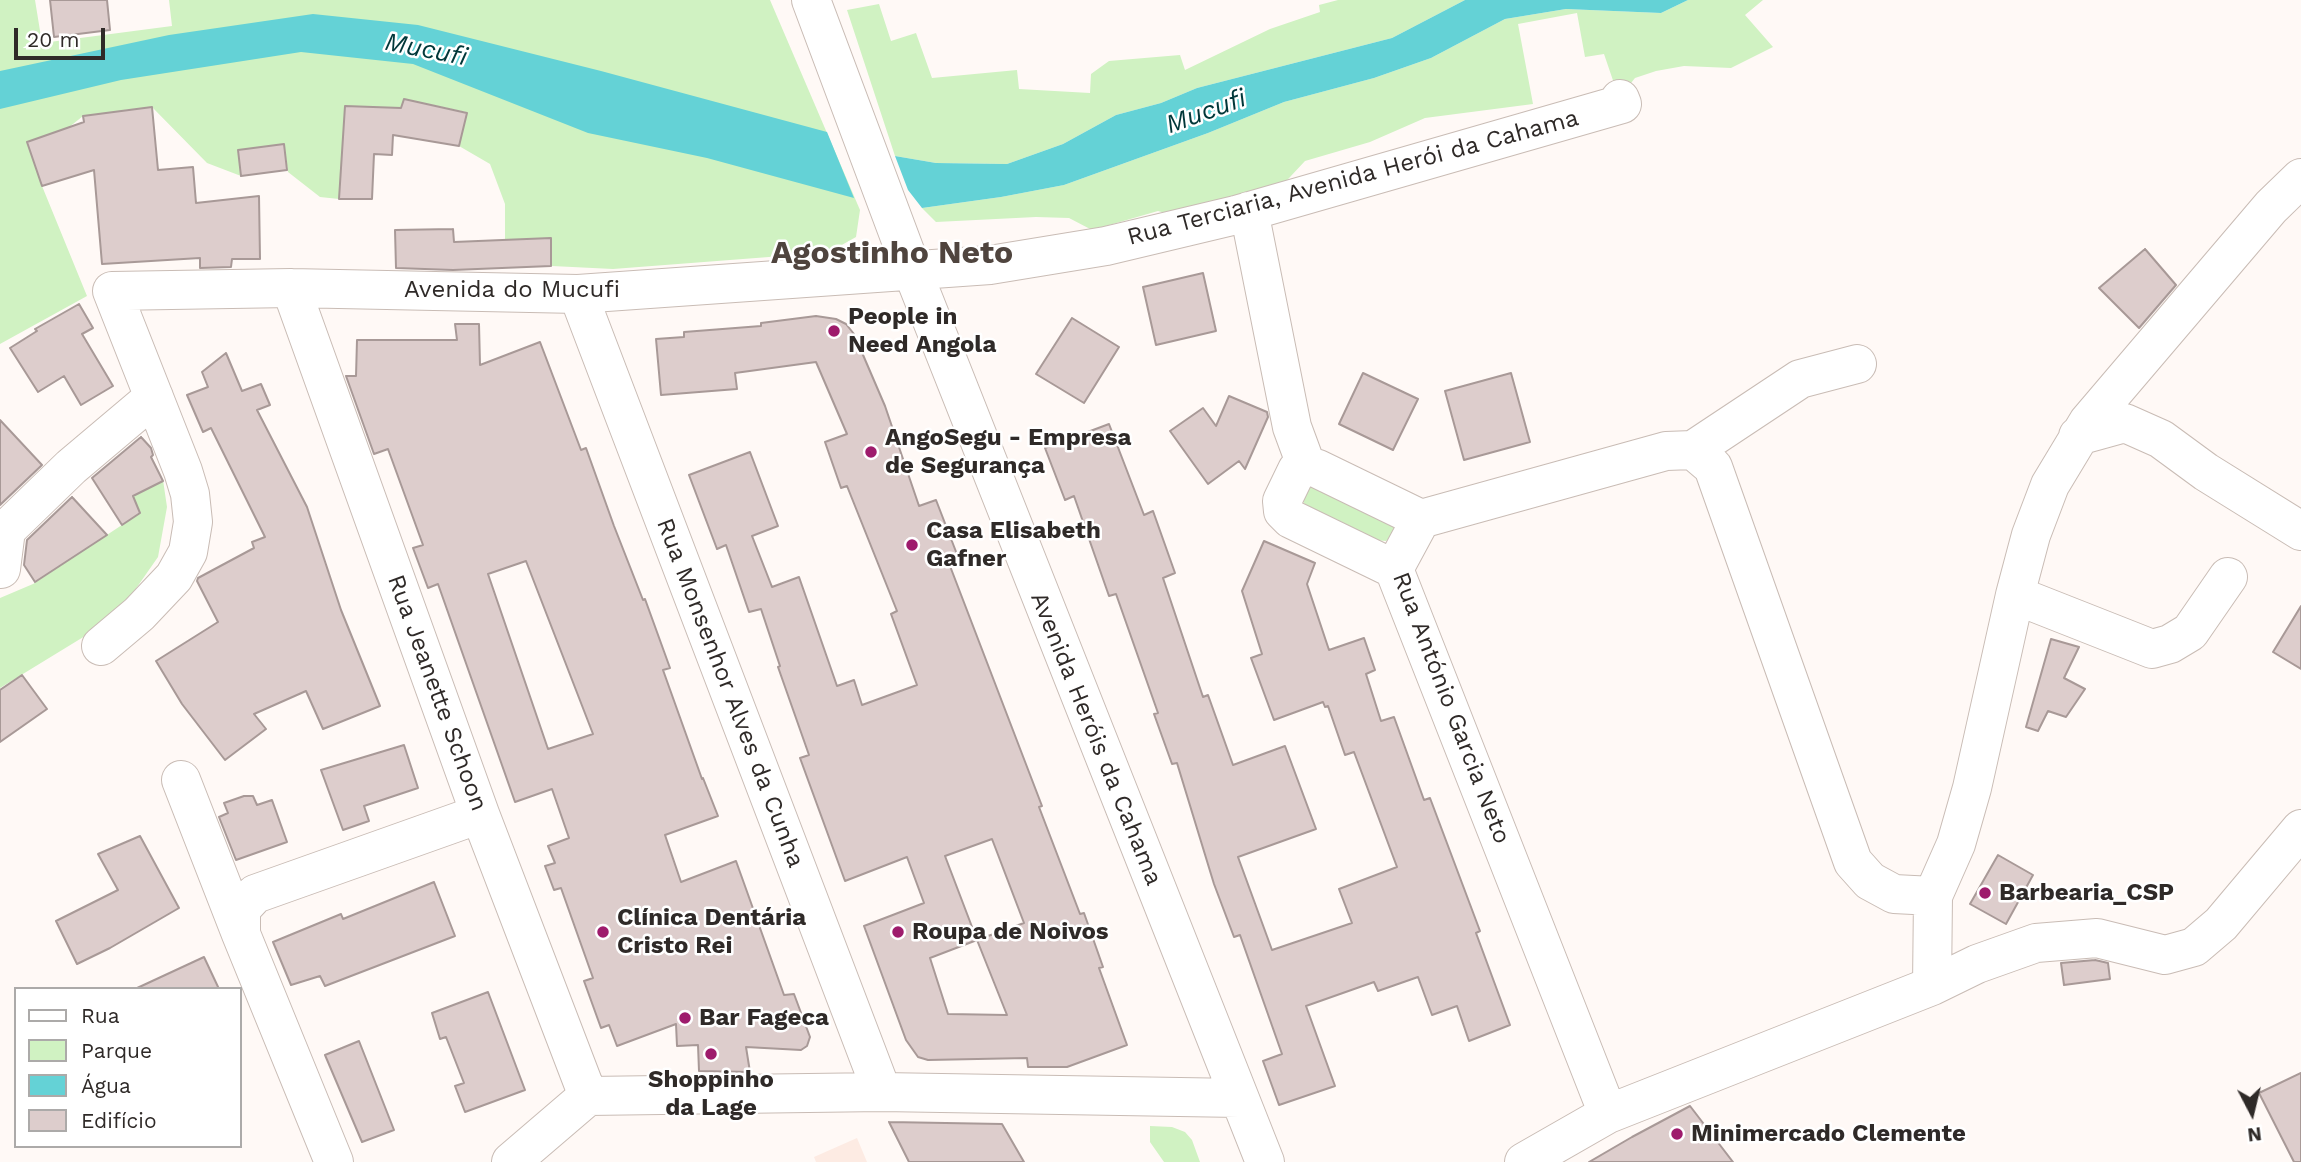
<!DOCTYPE html>
<html>
<head>
<meta charset="utf-8">
<style>
	body { margin:0 }
	#map { position:relative; width:2301px; height:1162px; overflow:hidden; background:#fff9f6; font-family:"Work Sans",sans-serif }
	canvas { display:block }
	.legend { position:absolute; left:14px; top:987px; width:228px; height:161px; box-sizing:border-box; background:#fff; border:2px solid #acaaa9; margin:0; padding:9px 12px; list-style:none; font-size:21px; color:#2f2a28 }
	.legend li { display:flex; align-items:center; gap:14px; height:35px }
	.legend b { width:35px; border:2px solid #acaaa9 }
	.north { position:absolute; left:2217px; top:1078px; width:70px; height:70px; -webkit-text-stroke:5px #fff; paint-order:stroke; rotate:173deg; font-size:19px; font-weight:700; line-height:28px; text-align:center; color:#2f2a28 }
	.north::after { content:''; display:block; margin:auto; width:24px; height:32px; background:#2f2a28; clip-path:polygon(50% 0,100% 100%,50% 72%,0 100%) }
	.scale { position:absolute; left:14px; top:28px; width:91px; height:32px; box-sizing:border-box; border:4px solid #2f2a28; border-top:0; padding-left:9px; font-size:21px; line-height:24px; white-space:nowrap; color:#2f2a28; -webkit-text-stroke:5px #fff; paint-order:stroke }
</style>
</head>
<body>
<div id="map">
<canvas width="2301" height="1162"></canvas>
<ul class="legend">
<li><b style="height:9px;background:#fff"></b>Rua</li>
<li><b style="height:19px;background:#d0f2c2"></b>Parque</li>
<li><b style="height:19px;background:#64d2d6"></b>Água</li>
<li><b style="height:19px;background:#ddcdcc"></b>Edifício</li>
</ul>
<div class="north">N</div>
<div class="scale">20 m</div>
</div>
<script>
const ctx = document.querySelector('canvas').getContext('2d');
ctx.lineJoin = 'round';
function fill(path, color) { ctx.fillStyle = color; ctx.fill(path, 'evenodd'); }
const toPath = rows => new Path2D(rows.map(r => 'M' + r).join(''));
function trace(path, color, width, dash) { ctx.strokeStyle = color; ctx.lineWidth = width; ctx.lineCap = dash ? 'butt' : 'round'; ctx.setLineDash(dash || []); ctx.stroke(path); }
function write(font, color, halo, rows, align = 'center') {
  ctx.font = font + ' "Work Sans",sans-serif'; ctx.lineWidth = 5; ctx.setLineDash([]); ctx.textBaseline = 'middle'; ctx.strokeStyle = halo; ctx.fillStyle = color; for (const [text, x, y, turn = 0] of rows) {
    ctx.save(); ctx.translate(x, y); ctx.rotate((+turn || 0) * Math.PI / 180); ctx.textAlign = isNaN(turn) ? turn : align; if (halo) ctx.strokeText(text, 0, 0); ctx.fillText(text, 0, 0); ctx.restore();
  }
}
fill(toPath([
	[857,1138,867,1162,816,1162,814,1157]
]), '#fdebe3');
fill(toPath([
	[0,0,35,0,42,43,172,26,169,0,770,0,860,210,856,237,831,251,782,256,613,269,552,266,550,239,505,240,505,204,490,164,459,146,466,112,404,99,393,135,378,135,379,107,345,106,339,199,320,197,288,172,284,144,238,150,241,176,207,163,152,107,124,110,115,113,83,116,68,128,27,142,42,186,87,296,0,344],
	[1338,0,1465,0,1392,38,1197,88,1161,103,1116,115,1063,144,1007,164,936,163,895,156,847,10,879,4,891,41,916,33,932,78,1017,70,1019,89,1090,93,1091,74,1109,61,1180,55,1185,70,1270,29,1320,12,1319,5],
	[1688,0,1763,0,1745,15,1773,47,1731,68,1684,66,1656,71,1635,78,1619,98,1604,54,1585,57,1577,13,1518,24,1533,104,1425,118,1370,142,1305,161,1276,192,1182,218,1158,211,1092,230,1069,218,1036,217,936,222,922,208,1001,197,1064,185,1208,133,1284,102,1374,78,1431,58,1505,19,1566,9,1661,13],
	[163,480,167,507,158,557,121,610,85,636,0,688,0,598,33,584,140,513,133,496],
	[1309,486,1394,525,1393,535,1386,541,1374,540,1308,509,1302,500],
	[1150,1126,1172,1127,1185,1132,1192,1140,1200,1162,1164,1162,1150,1142]
]), '#d0f2c2');
fill(toPath([
	[1465,0,1688,0,1661,13,1566,9,1505,19,1431,58,1374,78,1284,102,1208,133,1064,185,1001,197,922,208,908,190,895,156,936,163,1007,164,1063,144,1116,115,1161,103,1197,88,1392,38],
	[313,14,418,25,601,71,827,132,854,198,707,158,588,133,413,64,301,52,121,80,0,109,0,71,169,35]
]), '#64d2d6');
const building = toPath([
	[50,0,107,0,110,30,54,37,50,0],
	[404,99,467,113,459,146,393,135,392,155,374,154,372,199,339,199,345,106,401,108,404,99],
	[152,107,158,170,193,167,196,203,259,196,260,259,232,259,231,267,200,268,200,258,102,264,94,170,42,186,27,142,84,122,83,116,152,107],
	[284,144,287,170,241,176,238,150,284,144],
	[453,229,454,242,551,238,551,266,453,270,396,268,395,230,453,229],
	[2145,249,2176,285,2139,328,2099,288,2145,249],
	[1203,273,1216,331,1156,345,1143,287,1203,273],
	[79,304,93,328,82,334,113,386,81,405,64,376,38,392,10,348,37,331,35,329,79,304],
	[816,316,836,319,846,324,854,334,885,406,919,506,936,500,960,562,950,566,1042,806,1039,807,1080,914,1084,913,1103,967,1099,968,1127,1045,1067,1067,1028,1067,1027,1058,928,1060,918,1057,906,1040,864,926,924,903,907,857,845,881,800,758,809,755,778,667,780,666,761,609,749,612,726,545,717,549,689,475,750,452,778,526,752,536,772,587,799,577,837,686,854,680,862,705,917,685,891,614,897,611,847,486,841,488,825,442,847,434,816,362,735,373,737,389,661,395,656,339,684,337,684,332,761,326,761,323,816,316],
	[992,839,1024,923,977,940,945,856,992,839],
	[977,940,1007,1015,948,1014,930,958,977,940],
	[1072,318,1119,347,1084,403,1036,374,1072,318],
	[455,324,479,324,480,365,540,342,581,450,586,448,614,526,643,600,645,599,670,668,663,670,702,779,703,778,718,816,665,835,681,882,736,861,784,995,794,994,810,1037,807,1046,801,1050,746,1047,750,1072,699,1071,698,1045,677,1046,676,1024,617,1046,609,1025,601,1028,584,981,593,978,561,888,554,890,545,866,555,863,548,846,569,838,552,789,515,802,438,584,428,588,413,548,423,545,388,449,374,454,346,376,356,376,357,340,457,340,455,324],
	[526,561,593,734,548,749,488,574,526,561],
	[226,353,242,391,261,384,270,405,257,410,307,507,341,610,380,706,323,729,306,691,254,714,266,729,225,760,182,704,156,661,218,622,197,581,198,578,254,548,252,542,265,537,211,428,203,432,187,395,208,387,202,372,226,353],
	[1363,373,1418,399,1393,450,1339,424,1363,373],
	[1511,373,1530,442,1464,460,1445,391,1511,373],
	[1229,396,1267,412,1268,417,1245,469,1239,461,1208,484,1170,431,1203,408,1216,426,1229,396],
	[0,420,42,465,0,505,0,420],
	[1109,424,1144,515,1153,511,1175,573,1163,578,1203,697,1208,695,1233,765,1285,746,1316,829,1238,857,1272,950,1352,923,1339,889,1397,867,1354,752,1345,755,1328,706,1325,707,1323,702,1274,720,1251,658,1262,654,1242,591,1264,541,1315,563,1307,584,1329,650,1364,638,1375,670,1366,674,1381,721,1394,717,1424,800,1430,798,1480,931,1476,933,1510,1025,1469,1041,1457,1006,1432,1015,1418,977,1378,991,1374,982,1306,1006,1335,1086,1279,1105,1263,1061,1282,1054,1240,935,1234,937,1214,884,1177,763,1172,764,1154,714,1158,713,1116,594,1109,596,1074,496,1065,500,1045,448,1109,424],
	[141,437,151,448,153,455,151,457,163,481,133,496,140,513,122,525,92,478,141,437],
	[72,497,107,535,35,582,24,565,27,540,72,497],
	[2301,606,2301,669,2273,652,2301,606],
	[2051,639,2079,647,2064,678,2085,689,2066,717,2048,711,2038,731,2026,727,2051,639],
	[22,675,47,709,0,742,0,690,22,675],
	[404,745,418,788,364,806,369,821,343,830,321,770,404,745],
	[244,796,253,796,257,805,272,800,287,842,236,860,219,817,228,813,224,803,244,796],
	[140,836,179,908,110,948,77,964,56,921,118,890,98,854,140,836],
	[1998,855,2033,875,2006,924,1970,904,1998,855],
	[434,882,455,936,325,986,320,976,291,985,273,942,341,914,343,919,434,882],
	[204,957,219,989,135,989,204,957],
	[2095,960,2108,963,2110,979,2064,985,2061,963,2095,960],
	[488,992,525,1090,465,1112,455,1086,464,1083,446,1037,440,1039,432,1013,488,992],
	[359,1041,394,1130,362,1142,325,1055,359,1041],
	[2301,1073,2301,1162,2294,1162,2259,1093,2301,1073],
	[1690,1106,1733,1162,1589,1162,1632,1137,1690,1106],
	[889,1122,1002,1124,1024,1162,909,1162,889,1122]
]);
fill(building, '#ddcdcc');
trace(building, '#a89997', 2);
const minor = toPath([
	[811,0,912,270,1265,1162],
	[1249,211,1292,427,1306,465],
	[291,288,480,814,588,1096],
	[578,294,882,1092],
	[2078,436,2125,423,2161,439,2206,472,2301,531],
	[1693,450,1800,379,1857,364],
	[1,569,6,530,71,467,154,397],
	[1394,569,1291,519,1283,511,1282,501,1297,470,1306,465,1318,469,1421,519],
	[2015,595,2152,649,2170,644,2190,632,2228,577],
	[101,646,139,614,174,577,188,552,193,522,190,494,183,471,112,291,291,288,578,294,990,265,1106,246,1236,215,1622,104,1620,99],
	[181,780,241,934],
	[1932,986,1933,896,1956,844,1972,788,2015,595,2031,535,2050,485,2088,422,2271,207,2301,178],
	[1608,1114,1394,569,1421,519,1666,451,1693,450,1713,467,1853,862,1870,881,1894,894,1933,896],
	[334,1162,241,934,241,909,255,894,480,814],
	[511,1162,588,1096,882,1092,1239,1098],
	[1524,1162,1608,1114,1932,986,1977,964,2036,943,2097,938,2165,955,2194,947,2221,924,2301,829]
]);
trace(minor, '#c9bcb5', 40);
trace(minor, '#fff', 38);
for (const [x, y, r, color] of [
	[834,331,7,"#9e1b6c"],
	[871,452,7,"#9e1b6c"],
	[912,545,7,"#9e1b6c"],
	[1985,893,7,"#9e1b6c"],
	[603,932,7,"#9e1b6c"],
	[898,932,7,"#9e1b6c"],
	[685,1018,7,"#9e1b6c"],
	[711,1054,7,"#9e1b6c"],
	[1677,1134,7,"#9e1b6c"]
]) { const dot = new Path2D(); dot.arc(x, y, r, 0, 2 * Math.PI); ctx.fillStyle = color; ctx.fill(dot); trace(dot, '#fff', 2.5); }
write('24px', '#2f2a28', '#fff', [
	["Rua Terciaria, Avenida Herói da Cahama",1353,178,-15],
	["Avenida do Mucufi",512,290],
	["Rua Jeanette Schoon",437,693,70],
	["Rua Monsenhor Alves da Cunha",730,693,69],
	["Rua António Garcia Neto",1451,708,69],
	["Avenida Heróis da Cahama",1096,739,68]
]);
write('bold 24px', '#2f2a28', '#fff', [
	["People in",848,317],
	["Need Angola",848,345],
	["AngoSegu - Empresa",885,438],
	["de Segurança",885,466],
	["Casa Elisabeth",926,531],
	["Gafner",926,559],
	["Barbearia_CSP",1999,893],
	["Clínica Dentária",617,918],
	["Cristo Rei",617,946],
	["Roupa de Noivos",912,932],
	["Bar Fageca",699,1018],
	["Shoppinho",711,1080,"center"],
	["da Lage",711,1108,"center"],
	["Minimercado Clemente",1691,1134]
], 'left');
write('italic 26px', '#003739', '#fff', [
	["Mucufi",426,50,11],
	["Mucufi",1206,112,-20]
]);
write('bold 32px', '#4f443e', '#fff', [
	["Agostinho Neto",892,254]
]);
</script>
</body>
</html>
